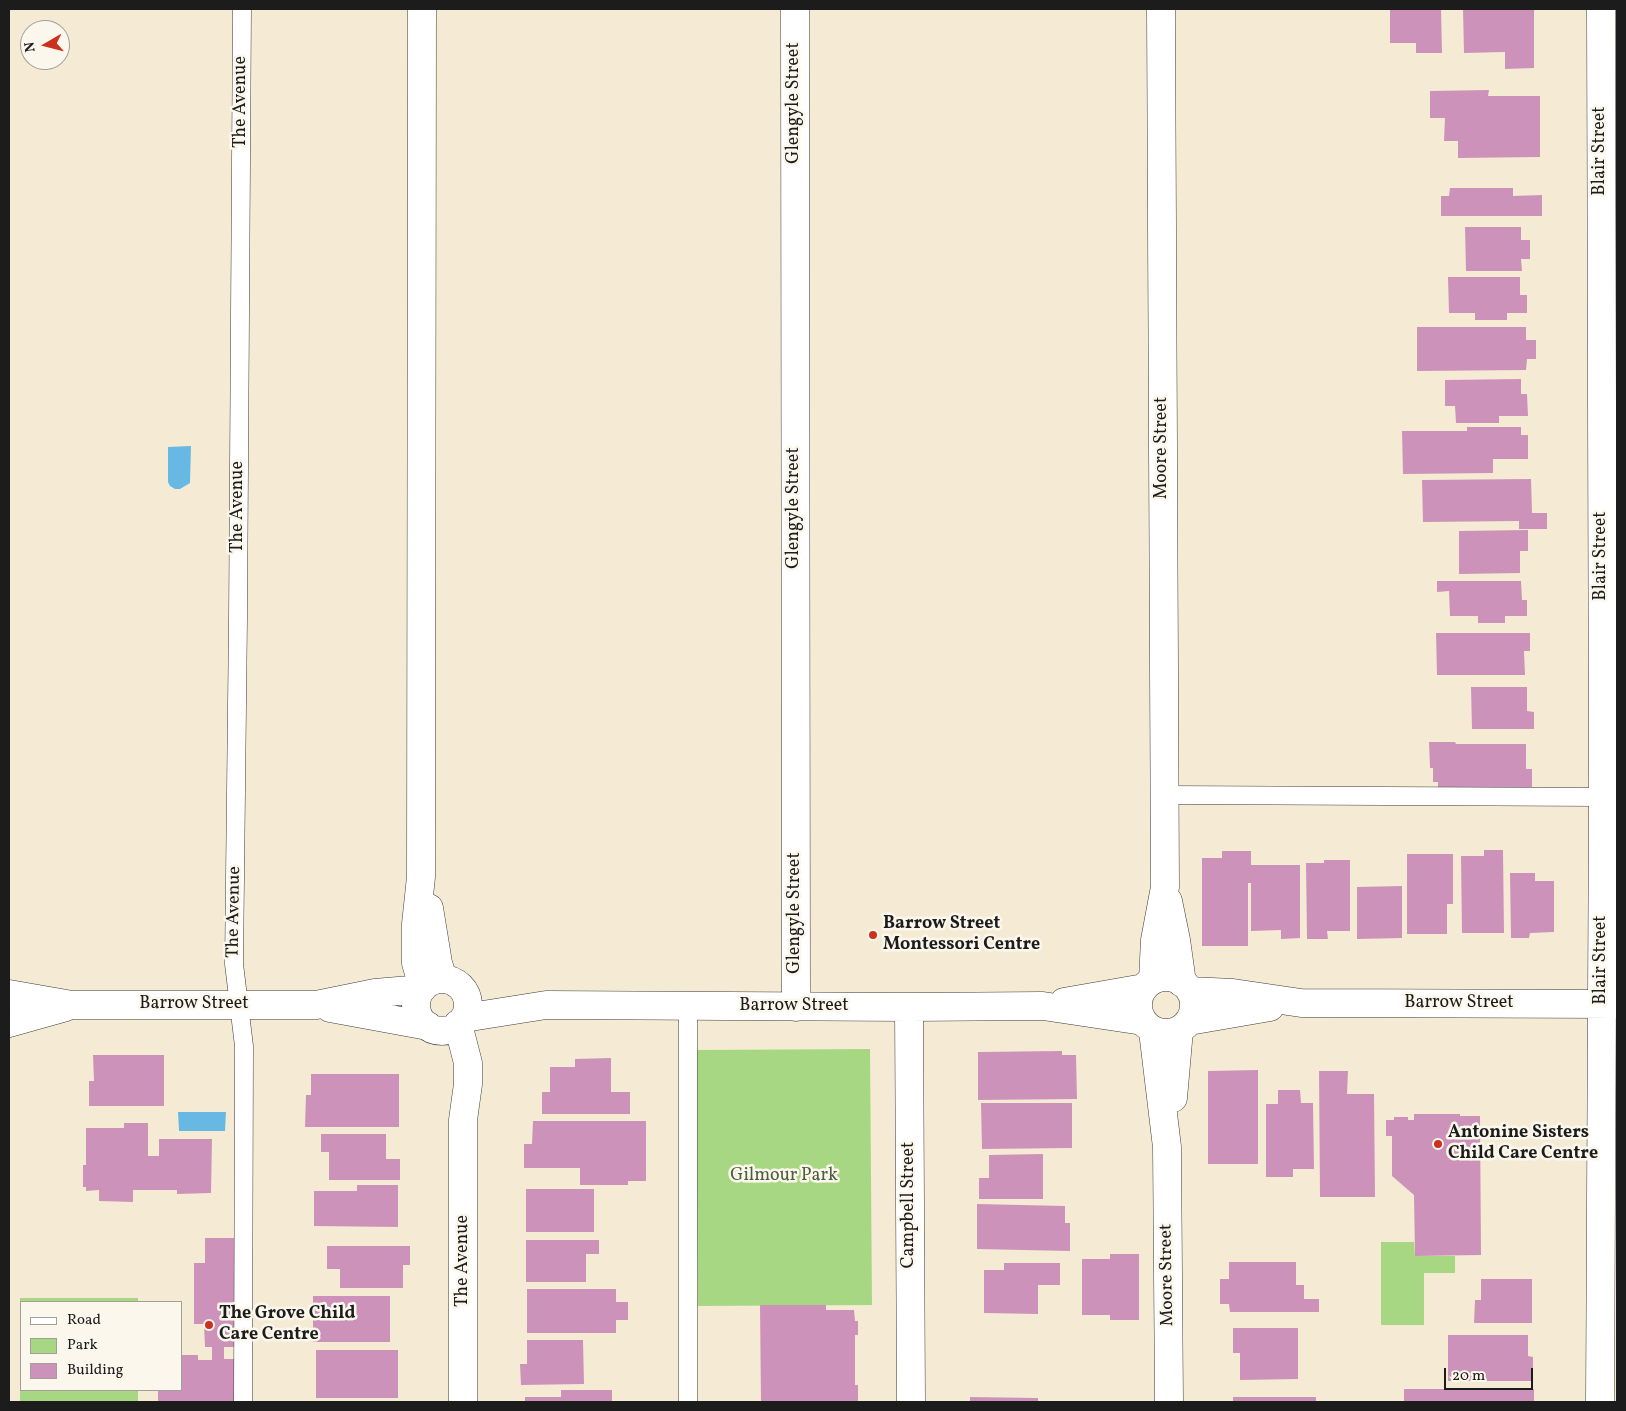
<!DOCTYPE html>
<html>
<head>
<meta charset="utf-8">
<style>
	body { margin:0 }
	#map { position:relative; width:1626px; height:1411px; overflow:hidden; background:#f5ebd5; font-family:Vollkorn,serif }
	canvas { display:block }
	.frame { position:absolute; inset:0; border:10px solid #1c1c1c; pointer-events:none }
	.legend { position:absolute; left:20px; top:1301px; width:162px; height:90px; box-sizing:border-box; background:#fbf7ec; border:1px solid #a29f99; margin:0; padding:6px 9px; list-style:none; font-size:15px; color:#1c1c1c }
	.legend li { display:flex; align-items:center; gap:10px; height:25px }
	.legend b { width:25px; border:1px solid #a29f99 }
	.north { position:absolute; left:20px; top:20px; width:50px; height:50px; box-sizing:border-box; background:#fbf7ec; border:1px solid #a29f99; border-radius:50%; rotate:262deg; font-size:14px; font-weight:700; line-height:20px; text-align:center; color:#1c1c1c }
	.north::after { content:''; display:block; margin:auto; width:18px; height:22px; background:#c8321e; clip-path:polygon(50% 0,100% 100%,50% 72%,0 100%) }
	.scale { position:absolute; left:1444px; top:1368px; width:89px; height:22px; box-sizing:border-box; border:2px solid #1c1c1c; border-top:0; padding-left:6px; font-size:15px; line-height:18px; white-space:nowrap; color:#1c1c1c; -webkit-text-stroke:4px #fbf7ec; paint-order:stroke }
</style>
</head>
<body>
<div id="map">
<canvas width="1626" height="1411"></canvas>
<div class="frame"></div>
<ul class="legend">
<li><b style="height:6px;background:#fff"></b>Road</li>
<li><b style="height:14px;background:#a8d784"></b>Park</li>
<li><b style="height:14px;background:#cd92ba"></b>Building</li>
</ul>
<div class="north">N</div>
<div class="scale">20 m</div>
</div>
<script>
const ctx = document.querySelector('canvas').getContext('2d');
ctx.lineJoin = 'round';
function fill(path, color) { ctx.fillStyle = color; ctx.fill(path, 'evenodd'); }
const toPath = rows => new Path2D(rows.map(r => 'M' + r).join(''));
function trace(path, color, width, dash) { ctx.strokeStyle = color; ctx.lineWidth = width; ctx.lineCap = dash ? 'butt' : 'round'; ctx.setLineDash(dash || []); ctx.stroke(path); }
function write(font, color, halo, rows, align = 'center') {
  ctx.font = font + ' Vollkorn,serif'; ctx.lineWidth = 5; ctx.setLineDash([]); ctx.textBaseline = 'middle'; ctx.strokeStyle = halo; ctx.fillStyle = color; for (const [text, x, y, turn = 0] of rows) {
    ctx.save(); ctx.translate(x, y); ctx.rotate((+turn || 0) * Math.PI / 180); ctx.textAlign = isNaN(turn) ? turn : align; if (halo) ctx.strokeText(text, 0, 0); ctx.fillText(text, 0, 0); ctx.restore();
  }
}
fill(toPath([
	[870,1049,872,1305,698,1306,696,1050],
	[1381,1242,1414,1242,1415,1256,1455,1256,1455,1273,1424,1273,1424,1325,1381,1325],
	[20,1298,138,1298,138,1302,21,1302,21,1390,138,1390,138,1402,20,1402]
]), '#a8d784');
fill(toPath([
	[191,446,190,483,180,489,175,489,170,486,168,482,168,447],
	[178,1112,226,1112,225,1131,179,1131]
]), '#67b9e3');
fill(toPath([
	[1390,9,1441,9,1442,53,1416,53,1416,43,1390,43],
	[1463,9,1534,9,1534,68,1505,69,1505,52,1464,53],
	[1489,90,1488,96,1540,96,1540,157,1458,158,1458,141,1444,141,1445,118,1430,118,1430,91],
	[1450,188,1513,188,1513,196,1542,195,1542,216,1441,216,1441,196,1449,196],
	[1465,227,1521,227,1521,240,1530,240,1530,259,1521,259,1522,271,1466,271],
	[1448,277,1520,277,1520,295,1527,295,1527,313,1507,313,1507,320,1475,320,1475,313,1449,313],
	[1417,327,1526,327,1526,340,1536,340,1536,359,1527,359,1526,370,1417,371],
	[1521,379,1521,394,1527,394,1528,416,1499,416,1499,423,1456,423,1455,406,1445,406,1445,380],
	[1467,427,1521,427,1521,435,1528,435,1528,459,1493,459,1493,473,1403,474,1402,431,1467,431],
	[1531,479,1532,513,1547,513,1547,529,1519,529,1519,521,1423,522,1422,480],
	[1528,530,1528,551,1520,551,1520,573,1459,574,1459,531],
	[1437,581,1521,581,1522,600,1527,600,1527,616,1505,616,1505,623,1478,623,1478,616,1450,616,1449,591,1437,592],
	[1436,633,1530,633,1530,651,1524,651,1525,675,1437,675],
	[1471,687,1527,687,1527,711,1534,712,1534,729,1472,729],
	[1429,742,1455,742,1456,744,1526,744,1526,769,1532,769,1532,787,1438,787,1438,782,1433,782,1433,768,1430,768],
	[1484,850,1503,850,1504,933,1462,933,1461,856,1484,856],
	[1222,851,1251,851,1251,865,1300,865,1300,938,1281,939,1281,930,1251,931,1251,883,1248,883,1248,946,1202,946,1202,858,1222,858],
	[1407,854,1453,854,1453,904,1447,904,1447,934,1407,934],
	[1324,860,1350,860,1350,931,1327,931,1328,939,1307,939,1306,863,1324,863],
	[1510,873,1535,873,1535,881,1554,881,1554,932,1530,933,1529,938,1511,938],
	[1402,886,1402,938,1357,939,1357,887],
	[1062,1051,1062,1055,1076,1055,1077,1099,978,1100,978,1052],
	[93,1055,164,1055,164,1106,89,1106,89,1081,94,1081],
	[611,1058,611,1092,630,1092,630,1114,542,1114,542,1092,550,1092,550,1067,575,1067,575,1059],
	[1258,1070,1258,1164,1208,1164,1208,1071],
	[1319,1071,1348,1071,1347,1094,1374,1094,1375,1197,1320,1197],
	[311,1074,399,1074,399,1127,305,1127,306,1095,311,1095],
	[1278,1090,1300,1090,1301,1103,1313,1103,1314,1169,1293,1169,1293,1177,1266,1177,1266,1104,1278,1104],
	[981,1103,1072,1103,1072,1148,982,1149],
	[1414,1114,1460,1114,1460,1116,1480,1116,1481,1255,1415,1256,1414,1195,1392,1176,1392,1136,1386,1136,1386,1120,1394,1120,1394,1117,1408,1117,1408,1120,1414,1120],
	[533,1121,646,1121,646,1181,628,1181,628,1185,580,1185,580,1168,524,1168,524,1144,532,1144],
	[124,1123,148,1123,148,1156,159,1156,159,1139,212,1139,211,1193,177,1194,177,1190,133,1190,133,1202,99,1201,99,1190,86,1191,86,1187,83,1187,83,1165,86,1165,86,1128,124,1128],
	[321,1134,386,1134,386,1159,400,1159,400,1180,329,1180,329,1152,321,1152],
	[1043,1154,1043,1199,979,1199,979,1178,989,1178,989,1155],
	[357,1185,398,1185,398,1227,314,1226,314,1191,357,1191],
	[526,1189,594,1189,594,1232,526,1232],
	[977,1204,1065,1206,1065,1223,1070,1223,1070,1251,977,1249],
	[205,1238,237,1238,237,1347,224,1347,224,1359,237,1359,237,1402,158,1402,158,1390,181,1390,181,1355,198,1355,198,1360,212,1360,212,1347,205,1347,204,1324,194,1324,194,1263,205,1263],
	[526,1240,599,1240,599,1254,586,1254,586,1282,526,1282],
	[327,1246,410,1246,410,1265,403,1265,403,1288,340,1288,340,1269,327,1269],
	[1110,1254,1139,1254,1139,1320,1110,1320,1110,1315,1082,1315,1082,1259,1110,1259],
	[1229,1262,1296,1262,1296,1285,1304,1285,1304,1299,1319,1299,1319,1312,1230,1312,1229,1304,1220,1304,1220,1279,1229,1279],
	[1004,1263,1060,1263,1060,1285,1038,1285,1038,1314,984,1313,984,1270,1004,1270],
	[1481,1279,1532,1279,1532,1323,1474,1323,1475,1300,1481,1300],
	[527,1289,616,1289,616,1302,628,1302,628,1320,616,1320,616,1333,527,1333],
	[313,1296,390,1296,390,1342,313,1342],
	[760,1305,826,1305,826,1310,854,1310,855,1321,858,1321,858,1335,855,1335,855,1385,858,1385,858,1402,761,1402],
	[1233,1328,1298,1328,1298,1379,1240,1380,1240,1353,1233,1353],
	[1448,1335,1528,1335,1528,1356,1533,1357,1533,1381,1448,1381],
	[527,1340,583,1340,584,1384,521,1385,520,1364,527,1364],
	[316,1350,398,1350,398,1398,316,1398],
	[1404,1389,1534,1389,1534,1402,1404,1402],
	[561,1390,612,1390,612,1402,525,1402,525,1397,561,1397],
	[970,1397,1038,1398,1038,1402,970,1402],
	[1233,1397,1316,1397,1316,1402,1233,1402]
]), '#cd92ba');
const lane = toPath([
	[242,9,238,619,234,964,244,1046,243,1402],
	[1165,795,1603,797],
	[688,1402,688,1006]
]);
const street = toPath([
	[422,9,421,877,416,924,416,963,423,987],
	[795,9,796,1007],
	[1168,901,1176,940,1182,983],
	[429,908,438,963,443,979],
	'1138 1005a28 28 0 1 1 56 0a28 28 0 1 1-56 0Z',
	'416 1005a26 26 0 1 1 52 0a26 26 0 1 1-52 0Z',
	[1153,980,1155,940,1165,887,1161,9],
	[1190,991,1233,993,1301,1003,1617,1004],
	[9,994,72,1005,316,1005,375,993,422,989],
	[1064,1002,1144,988],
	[909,1007,911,1402],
	[330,1008,428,1026],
	[464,1018,546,1005,909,1007,1043,1006,1143,1021],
	[1189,1021,1270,1007],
	[9,1023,66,1007],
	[458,1024,468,1063,468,1084,463,1120,463,1402],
	[1153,1031,1167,1147,1169,1402],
	[1173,1098,1179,1030],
	[1600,1402,1603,797,1601,9]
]);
trace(lane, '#3d3b38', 19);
trace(street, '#3d3b38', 29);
trace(lane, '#fff', 18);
trace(street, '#fff', 28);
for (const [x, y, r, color] of [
	[873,935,5,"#c8321e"],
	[1438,1144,5,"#c8321e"],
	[209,1325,5,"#c8321e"]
]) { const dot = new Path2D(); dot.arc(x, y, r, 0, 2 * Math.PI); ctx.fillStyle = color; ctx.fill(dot); trace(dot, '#fbf7ec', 2); }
write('18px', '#1c1c1c', '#fbf7ec', [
	["The Avenue",242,102,-90],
	["Glengyle Street",795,103,-90],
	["Blair Street",1601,151,-90],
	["Moore Street",1163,448,-90],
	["The Avenue",239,507,-90],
	["Glengyle Street",795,508,-90],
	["Blair Street",1602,556,-90],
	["The Avenue",235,912,-89],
	["Glengyle Street",796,913,-90],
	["Blair Street",1602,960,-90],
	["Barrow Street",1459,1004],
	["Barrow Street",194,1005],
	["Barrow Street",794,1007],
	["Campbell Street",910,1205,-90],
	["The Avenue",464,1261,-90],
	["Moore Street",1168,1275,-91]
]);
write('bold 18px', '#1c1c1c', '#fbf7ec', [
	["Barrow Street",883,925],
	["Montessori Centre",883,946],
	["Antonine Sisters",1448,1134],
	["Child Care Centre",1448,1155],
	["The Grove Child",219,1315],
	["Care Centre",219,1336]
], 'left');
write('18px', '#4d5d40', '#fbf7ec', [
	["Gilmour Park",784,1177]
]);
</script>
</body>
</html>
